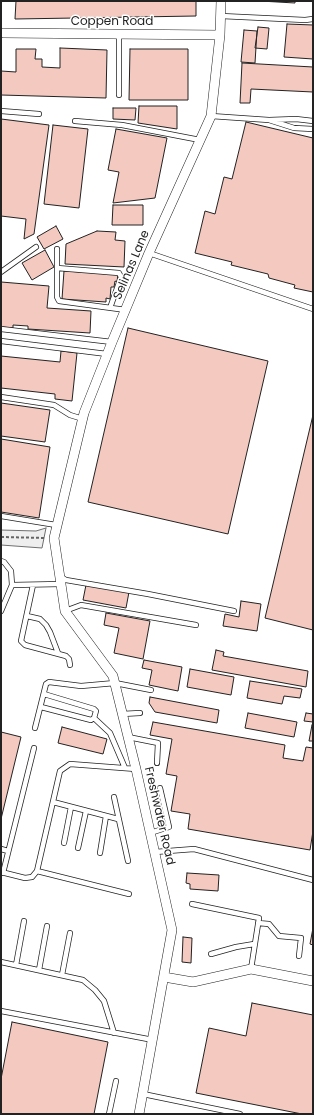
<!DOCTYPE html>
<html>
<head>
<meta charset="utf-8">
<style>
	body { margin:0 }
	#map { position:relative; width:314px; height:1115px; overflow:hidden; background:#fff; font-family:Poppins,sans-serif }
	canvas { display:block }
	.frame { position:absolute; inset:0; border:2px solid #222; pointer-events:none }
</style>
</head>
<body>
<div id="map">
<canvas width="314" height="1115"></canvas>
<div class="frame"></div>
</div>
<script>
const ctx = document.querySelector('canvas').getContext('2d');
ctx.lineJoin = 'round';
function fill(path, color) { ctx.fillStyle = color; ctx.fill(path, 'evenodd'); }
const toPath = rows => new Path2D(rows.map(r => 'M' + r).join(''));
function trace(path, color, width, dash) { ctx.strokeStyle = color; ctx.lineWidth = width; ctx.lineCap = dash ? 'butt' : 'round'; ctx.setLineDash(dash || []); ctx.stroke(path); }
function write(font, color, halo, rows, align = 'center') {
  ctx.font = font + ' Poppins,sans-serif'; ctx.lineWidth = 3; ctx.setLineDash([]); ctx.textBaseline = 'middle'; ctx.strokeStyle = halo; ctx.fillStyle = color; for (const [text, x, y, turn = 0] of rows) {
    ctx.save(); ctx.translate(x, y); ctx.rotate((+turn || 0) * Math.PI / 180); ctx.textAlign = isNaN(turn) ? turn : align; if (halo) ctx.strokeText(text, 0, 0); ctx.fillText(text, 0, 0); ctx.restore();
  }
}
const green = toPath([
	[46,528,42,548,1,545,1,530,36,531,46,528]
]);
fill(green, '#eee');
trace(green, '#6f6f6f', 1);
const building = toPath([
	[16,1,196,1,196,16,15,19,16,1],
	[260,1,295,1,295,3,260,1],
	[287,24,313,25,313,59,284,57,287,24],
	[258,27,269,28,267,49,255,48,258,27],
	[244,30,257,31,255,63,241,62,244,30],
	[60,48,107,50,106,98,1,95,1,71,16,72,16,49,36,49,35,59,42,59,42,67,60,68,60,48],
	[130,49,188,49,188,100,129,100,130,49],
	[242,63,313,67,313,92,251,89,250,103,240,103,242,63],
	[139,106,177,106,177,129,138,123,139,106],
	[113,108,136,108,135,120,113,119,113,108],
	[1,119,49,125,34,234,24,239,26,219,1,216,1,119],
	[246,122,313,138,313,292,294,288,295,285,269,278,268,274,231,265,232,262,195,253,205,211,215,214,224,177,232,179,246,122],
	[53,125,88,129,79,208,44,204,53,125],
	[116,129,167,138,155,198,113,203,119,172,108,170,116,129],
	[113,205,143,205,143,225,112,225,113,205],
	[56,226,63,239,44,249,37,237,56,226],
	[97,231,116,232,115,240,125,241,124,267,65,264,66,244,97,231],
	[45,250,54,267,32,280,22,263,45,250],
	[64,271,118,274,117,282,115,281,114,287,111,287,110,299,106,298,106,302,62,299,64,271],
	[1,282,49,286,47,308,91,311,90,333,28,329,28,326,13,325,13,328,1,327,1,282],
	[128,328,268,361,228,534,88,502,128,328],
	[61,351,77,353,72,401,55,399,55,394,1,388,1,356,60,362,61,351],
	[1,403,50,410,45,442,1,436,1,403],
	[313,415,313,630,265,618,313,415],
	[1,439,50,447,39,518,1,512,1,439],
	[86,585,129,592,126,608,83,600,86,585],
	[241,601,261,604,257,631,223,626,225,614,239,617,241,601],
	[106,613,150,621,143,659,114,653,119,628,104,625,106,613],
	[216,650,224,652,223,656,308,671,306,687,212,670,216,650],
	[144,660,182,667,178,691,149,685,152,670,142,668,144,660],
	[190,669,234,677,231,695,187,687,190,669],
	[250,681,302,689,300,698,284,696,282,704,247,698,250,681],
	[150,697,219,710,217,723,155,712,149,703,150,697],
	[248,713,297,722,294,737,245,728,248,713],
	[306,713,313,714,313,722,304,721,306,713],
	[153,722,285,745,283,758,303,761,306,747,313,748,313,831,310,850,188,829,190,814,171,811,177,776,166,774,172,739,150,735,153,722],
	[312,725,313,725,313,741,309,741,312,725],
	[62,727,107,739,103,754,58,743,62,727],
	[1,732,21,737,1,819,1,732],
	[187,873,219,875,218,891,190,889,190,884,186,883,187,873],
	[313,928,313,945,310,944,313,928],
	[183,937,192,938,191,963,182,962,183,937],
	[252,1003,313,1015,313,1114,302,1114,196,1093,209,1028,246,1036,252,1003],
	[12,1022,108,1042,94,1114,1,1114,1,1079,12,1022]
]);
fill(building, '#f3c9c0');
trace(building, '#222', 1);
const lane = toPath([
	[221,16,305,20,313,19],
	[119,34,119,95],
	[1,111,39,114],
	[211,116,269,120],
	[75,121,122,125,200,140],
	[313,121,296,119,269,120,294,128,313,129],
	[57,249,57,297,59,301,126,310],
	[149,253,313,309],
	[57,268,119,273,121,277,110,308],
	[1,272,36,247],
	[1,329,112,342],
	[1,341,107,354],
	[1,397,54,405,70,415,83,419],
	[1,516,56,525],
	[1,561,4,562,11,571,12,585,1,611],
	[61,577,66,580,148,594,234,611],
	[12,585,61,584],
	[33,585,21,641,25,645,66,656,69,659,70,665],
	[65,611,81,605,196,625],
	[27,616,40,619,46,625,50,632,58,653],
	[41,707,91,720,94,718,96,711,94,709,44,694],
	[122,714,140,713],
	[94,718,110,733,125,768],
	[35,728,46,684,49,682,81,686,115,683,151,690],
	[128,737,158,743,157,763],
	[114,797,128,861],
	[53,802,118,819],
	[150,833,169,827,160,788],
	[64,843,71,807],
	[78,848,86,811],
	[1,849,8,851],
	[155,852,194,849,313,880],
	[100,853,106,816],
	[37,871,129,894],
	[1,872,25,878,32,877,37,871,60,771,70,764,136,769],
	[3,873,34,748],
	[192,904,259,918,251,969],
	[258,923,269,924,279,936,301,938,299,956],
	[211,954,236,947,254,944],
	[1,962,83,980,95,990,104,1001,114,1033],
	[16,965,24,921],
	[39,970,47,926],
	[62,975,70,933],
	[1,1011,153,1040],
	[143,1094,240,1114],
	[109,1114,116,1081]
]);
const street = toPath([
	[3,33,220,35],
	[164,977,193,982,251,969,313,981],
	[139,1114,172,930,136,769,113,676,65,611,54,538,84,413,112,342,149,253,211,116,220,35,221,1]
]);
trace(lane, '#222', 6);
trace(street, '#222', 10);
trace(toPath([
	[1,537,46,538]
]), '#646464', 2, [3, 2]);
trace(lane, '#fff', 4.5);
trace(street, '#fff', 9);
write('12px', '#222', '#fff', [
	["Coppen Road",112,22],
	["Selinas Lane",132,265,-67],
	["Freshwater Road",159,816,77]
]);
</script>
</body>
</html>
